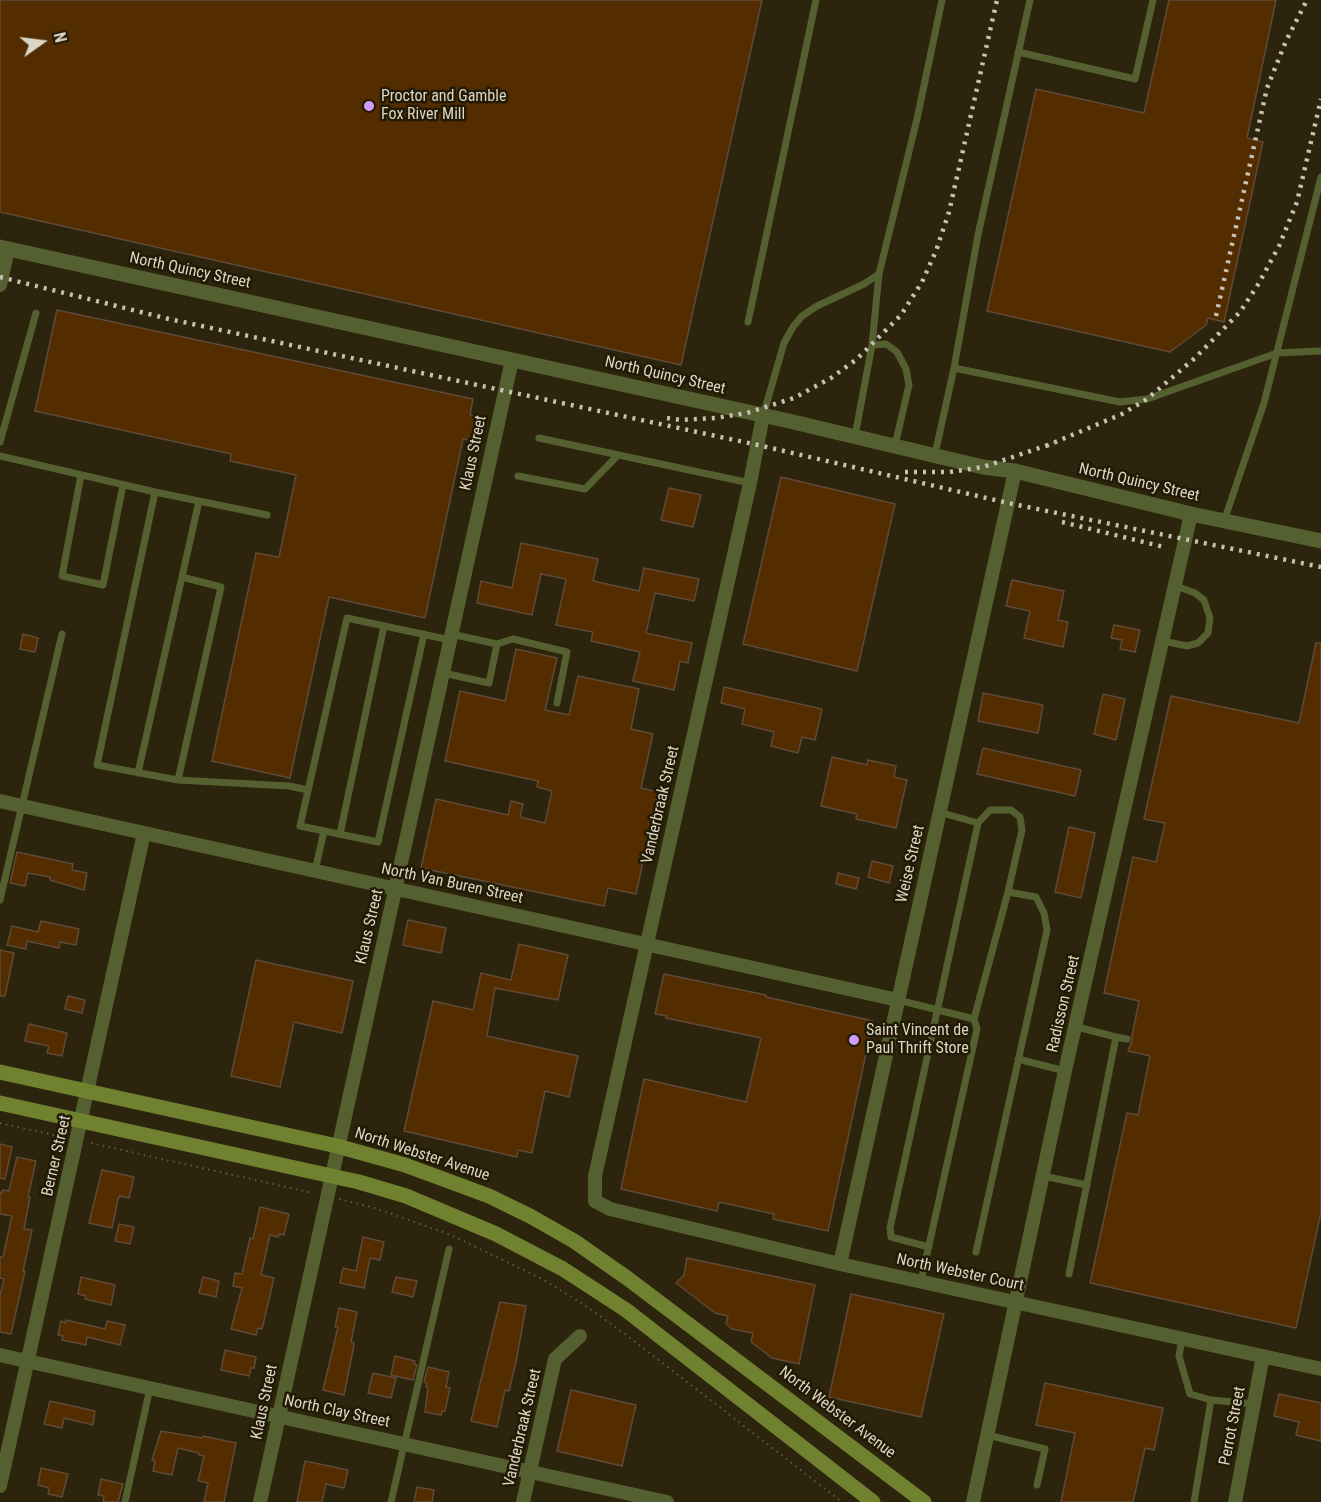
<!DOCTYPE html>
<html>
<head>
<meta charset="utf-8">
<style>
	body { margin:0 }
	#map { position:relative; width:1321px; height:1502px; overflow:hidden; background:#2c240c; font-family:"Roboto Condensed",sans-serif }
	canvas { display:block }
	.north { position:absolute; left:12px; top:12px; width:60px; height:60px; -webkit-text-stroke:4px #221a03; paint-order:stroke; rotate:76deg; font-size:16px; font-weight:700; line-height:24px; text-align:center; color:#dbd6c8 }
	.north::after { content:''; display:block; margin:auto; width:21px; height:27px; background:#dbd6c8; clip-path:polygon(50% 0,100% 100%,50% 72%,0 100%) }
</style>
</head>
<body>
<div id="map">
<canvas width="1321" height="1502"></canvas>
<div class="north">N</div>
</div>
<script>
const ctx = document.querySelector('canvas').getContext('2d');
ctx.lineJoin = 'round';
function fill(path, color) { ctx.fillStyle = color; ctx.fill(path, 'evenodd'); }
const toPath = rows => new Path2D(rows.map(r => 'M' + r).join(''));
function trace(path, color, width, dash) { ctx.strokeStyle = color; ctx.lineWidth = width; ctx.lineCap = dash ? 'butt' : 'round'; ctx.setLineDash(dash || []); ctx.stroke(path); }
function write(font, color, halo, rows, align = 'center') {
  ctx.font = font + ' "Roboto Condensed",sans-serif'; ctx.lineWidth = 5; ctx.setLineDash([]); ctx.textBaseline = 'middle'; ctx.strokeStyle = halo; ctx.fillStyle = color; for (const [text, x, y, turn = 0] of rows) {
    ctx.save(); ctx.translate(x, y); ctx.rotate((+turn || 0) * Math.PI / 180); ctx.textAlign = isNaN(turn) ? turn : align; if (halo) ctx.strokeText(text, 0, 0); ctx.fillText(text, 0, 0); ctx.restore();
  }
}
const building = toPath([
	[0,0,762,0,681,365,0,212,0,0],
	[1169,0,1276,0,1247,138,1263,142,1224,322,1208,318,1206,325,1170,352,987,311,1036,89,1144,113,1169,0],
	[57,310,473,399,470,415,479,417,474,441,463,439,425,618,329,597,290,778,212,761,256,553,279,557,296,475,230,461,231,454,35,411,57,310],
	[781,477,895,504,857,671,743,644,781,477],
	[669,488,701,495,693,527,661,520,669,488],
	[521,543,598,559,593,581,639,591,644,568,699,579,694,601,655,593,646,633,692,643,688,663,680,661,674,690,633,681,640,652,591,641,593,632,556,625,566,579,541,574,532,615,477,603,481,581,512,588,521,543],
	[1012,580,1064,591,1058,620,1068,622,1063,647,1024,638,1030,611,1006,606,1012,580],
	[1114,625,1140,630,1135,652,1120,649,1122,640,1111,638,1114,625],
	[23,634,38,638,35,652,20,649,23,634],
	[1316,643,1321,643,1321,1212,1296,1328,1090,1283,1127,1113,1138,1115,1150,1056,1128,1051,1132,1041,1132,1036,1139,1001,1104,993,1133,857,1156,862,1165,823,1144,819,1171,696,1299,723,1316,643],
	[516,649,557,658,545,710,569,715,578,676,639,689,631,729,653,734,641,788,658,792,636,894,608,888,604,906,421,868,436,799,508,815,511,801,523,804,520,817,545,823,552,791,537,787,538,781,445,761,460,691,505,701,516,649],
	[724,687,822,709,815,740,802,737,798,753,771,746,774,732,742,724,745,709,721,703,724,687],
	[983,693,1043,705,1038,733,978,721,983,693],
	[1103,694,1125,699,1116,740,1094,734,1103,694],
	[983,748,1081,770,1075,796,977,774,983,748],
	[832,757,867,765,868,760,896,766,894,777,907,780,896,828,856,819,857,814,821,806,832,757],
	[1069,827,1095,833,1081,898,1055,892,1069,827],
	[17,852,73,864,72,870,87,873,84,890,50,880,50,877,28,873,25,886,10,883,17,852],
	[872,861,893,866,889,883,868,877,872,861],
	[838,873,859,878,856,889,836,884,838,873],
	[408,920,446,928,441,953,403,945,408,920],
	[41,921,79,929,76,945,60,942,59,948,27,941,26,949,7,945,12,926,38,932,41,921],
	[519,944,568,955,558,1000,495,988,487,1036,578,1056,569,1097,545,1091,532,1153,518,1150,517,1157,404,1131,433,1001,473,1010,481,973,511,980,519,944],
	[0,950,14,953,5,996,0,996,0,950],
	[256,960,353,981,342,1033,294,1022,280,1087,231,1076,256,960],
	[664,974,766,995,766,997,873,1021,828,1231,773,1219,774,1214,719,1202,717,1211,621,1189,644,1079,746,1102,761,1038,666,1018,667,1016,655,1014,664,974],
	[68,996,85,1000,82,1013,65,1009,68,996],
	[29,1024,67,1033,62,1056,47,1053,49,1046,25,1041,29,1024],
	[0,1144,12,1147,5,1179,0,1178,0,1144],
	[17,1157,36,1161,28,1197,30,1197,24,1229,32,1230,23,1271,25,1271,11,1334,0,1332,0,1295,4,1279,0,1278,0,1257,3,1257,12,1216,0,1214,0,1192,2,1193,3,1190,9,1191,17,1157],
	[102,1170,134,1177,129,1198,120,1196,118,1199,112,1228,89,1223,102,1170],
	[260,1207,289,1214,284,1235,279,1234,278,1237,270,1235,261,1275,274,1278,262,1329,258,1328,256,1335,231,1329,242,1288,233,1286,235,1273,242,1274,250,1238,253,1239,260,1207],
	[119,1224,134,1227,130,1244,115,1241,119,1224],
	[363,1237,384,1242,380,1260,370,1258,364,1288,340,1283,343,1268,356,1271,363,1237],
	[687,1258,815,1285,799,1364,772,1358,751,1342,753,1333,732,1329,726,1324,728,1316,715,1313,676,1283,684,1275,687,1258],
	[81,1277,115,1285,111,1305,85,1299,86,1296,78,1294,81,1277],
	[203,1277,219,1281,216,1297,199,1293,203,1277],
	[396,1277,417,1281,413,1297,392,1292,396,1277],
	[851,1294,944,1314,921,1417,829,1397,851,1294],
	[500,1302,526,1306,516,1362,509,1391,505,1390,497,1427,471,1421,500,1302],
	[339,1308,357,1312,351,1342,354,1343,353,1350,344,1395,323,1390,338,1327,335,1327,339,1308],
	[66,1320,105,1329,107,1321,125,1325,120,1345,87,1337,86,1345,62,1340,63,1336,58,1335,61,1321,66,1323,66,1320],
	[225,1350,256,1357,254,1368,251,1368,249,1376,221,1370,225,1350],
	[395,1356,415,1361,414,1364,417,1365,413,1380,391,1375,395,1356],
	[428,1367,449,1372,446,1387,450,1388,445,1411,442,1411,441,1415,425,1412,428,1388,426,1387,427,1383,424,1382,428,1367],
	[373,1373,396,1378,391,1398,368,1393,373,1373],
	[1045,1383,1163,1408,1154,1450,1145,1448,1133,1502,1061,1502,1075,1433,1036,1425,1045,1383],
	[571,1390,636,1405,622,1466,557,1451,571,1390],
	[1279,1394,1321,1403,1321,1441,1296,1435,1299,1422,1274,1416,1279,1394],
	[50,1401,95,1411,93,1425,64,1418,62,1428,44,1424,50,1401],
	[161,1431,202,1438,203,1436,236,1443,224,1502,204,1502,208,1483,198,1481,204,1456,199,1455,199,1453,178,1448,172,1475,153,1471,155,1461,152,1460,161,1431],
	[305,1461,348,1470,344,1488,326,1484,322,1502,297,1502,305,1461],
	[41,1468,68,1474,62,1497,48,1494,49,1488,38,1485,41,1468],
	[101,1479,123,1484,118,1502,103,1502,104,1496,98,1495,101,1479],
	[417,1487,434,1490,432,1502,414,1502,417,1487]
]);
fill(building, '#532c00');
trace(building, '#5f4a38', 1.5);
trace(toPath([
	[0,1123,62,1137],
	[91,1143,313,1193],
	[339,1199,375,1208,451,1235,542,1279,580,1302,625,1334,842,1502]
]), '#615a45', 2, [1.5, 4.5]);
trace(toPath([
	[1018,52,1135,79,1153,0],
	[879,274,917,119,942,0],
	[748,322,816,0],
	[872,345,886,344,897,352,906,369,909,385,895,445],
	[954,368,1120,402,1147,399,1277,353,1321,351],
	[763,416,784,343,793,327,802,316,817,306,864,284,879,274,872,345,855,436],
	[539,438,750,483],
	[0,442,36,313],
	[935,454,954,368,978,235,1030,0],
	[0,456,155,492,97,765,178,780,289,786,308,790],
	[81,475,62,576,103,585,123,485],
	[518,476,585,489,618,455],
	[199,501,267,515],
	[1224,521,1264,403,1321,177],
	[424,634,378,842,300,826,347,618,450,640],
	[451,634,497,644,513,639,567,652,557,703],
	[1163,641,1187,646,1198,643,1208,633,1210,618,1204,600,1195,593,1176,586],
	[443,673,489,683,497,644],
	[138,773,199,501,155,492],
	[178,780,221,587,182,577],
	[939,812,978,823],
	[340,834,384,626],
	[315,871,324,831],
	[0,900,62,634],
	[898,1000,974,1019,977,1029,921,1281],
	[1077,1027,1116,1037],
	[1018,1059,1065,1071],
	[1043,1176,1087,1185],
	[929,1247,891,1237,890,1228,978,823,990,810,1011,810,1020,817,1022,830,1008,892,974,1019],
	[976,1252,1047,930,1044,913,1036,897,1008,892],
	[1069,1274,1116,1037,1127,1039],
	[1182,1339,1179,1356,1190,1394,1211,1400],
	[987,1435,1045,1449,1037,1485],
	[125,1502,150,1388],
	[391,1502,449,1249],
	[1194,1502,1211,1400,1254,1404]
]), '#556030', 7);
trace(toPath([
	[0,285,8,249],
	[763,416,750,483,595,1176,595,1201,610,1209,840,1264,1321,1369],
	[0,801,898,1000],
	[840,1264,1015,471],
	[0,1355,667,1502],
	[0,1486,144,833],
	[260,1502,512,360],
	[523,1502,555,1359,580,1336],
	[973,1502,1065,1071,1191,514],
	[1235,1502,1263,1356]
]), '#556030', 14);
trace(toPath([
	[0,247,789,421,983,467,1015,471,1191,514,1321,541]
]), '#556030', 15);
trace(toPath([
	[0,1072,337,1146,405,1165,489,1196,530,1216,574,1241,627,1278,924,1502],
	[0,1103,359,1182,406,1196,496,1234,563,1269,626,1310,873,1502]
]), '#708130', 15);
trace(toPath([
	[0,277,169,319,758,445,1008,503,1321,567],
	[1216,316,1267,88,1286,41,1307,0],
	[667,418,681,420,715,418,747,413,794,398,831,378,857,359,901,315,922,282,936,251,949,212,997,0],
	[1046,446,1122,414,1147,399,1195,358,1240,312,1259,283,1279,246,1297,202,1321,99],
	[905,472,950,472,983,467,1054,443],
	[1062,522,1164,547]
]), '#c7c2b3', 4.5, [3, 6]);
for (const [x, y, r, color] of [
	[369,106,6,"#d09dff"],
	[854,1040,6,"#d09dff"]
]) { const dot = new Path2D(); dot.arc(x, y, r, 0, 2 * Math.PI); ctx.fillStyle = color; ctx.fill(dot); trace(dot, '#221a03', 2); }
write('16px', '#dbd6c8', '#221a03', [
	["Proctor and Gamble",381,97],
	["Fox River Mill",381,115],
	["Saint Vincent de",866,1031],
	["Paul Thrift Store",866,1049]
], 'left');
write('16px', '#dbd6c8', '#221a03', [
	["North Quincy Street",190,271,12],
	["North Quincy Street",665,376,13],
	["Klaus Street",474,453,-78],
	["North Quincy Street",1139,483,13],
	["Vanderbraak Street",661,805,-77],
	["Weise Street",911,864,-77],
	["North Van Buren Street",452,884,12],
	["Klaus Street",370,927,-77],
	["Radisson Street",1064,1004,-77],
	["North Webster Avenue",422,1155,18],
	["Berner Street",57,1156,-77],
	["North Webster Court",960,1273,12],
	["Klaus Street",265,1402,-78],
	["North Clay Street",337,1412,12],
	["North Webster Avenue",837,1413,37],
	["Perrot Street",1233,1426,-79],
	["Vanderbraak Street",523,1428,-77]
]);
</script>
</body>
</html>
